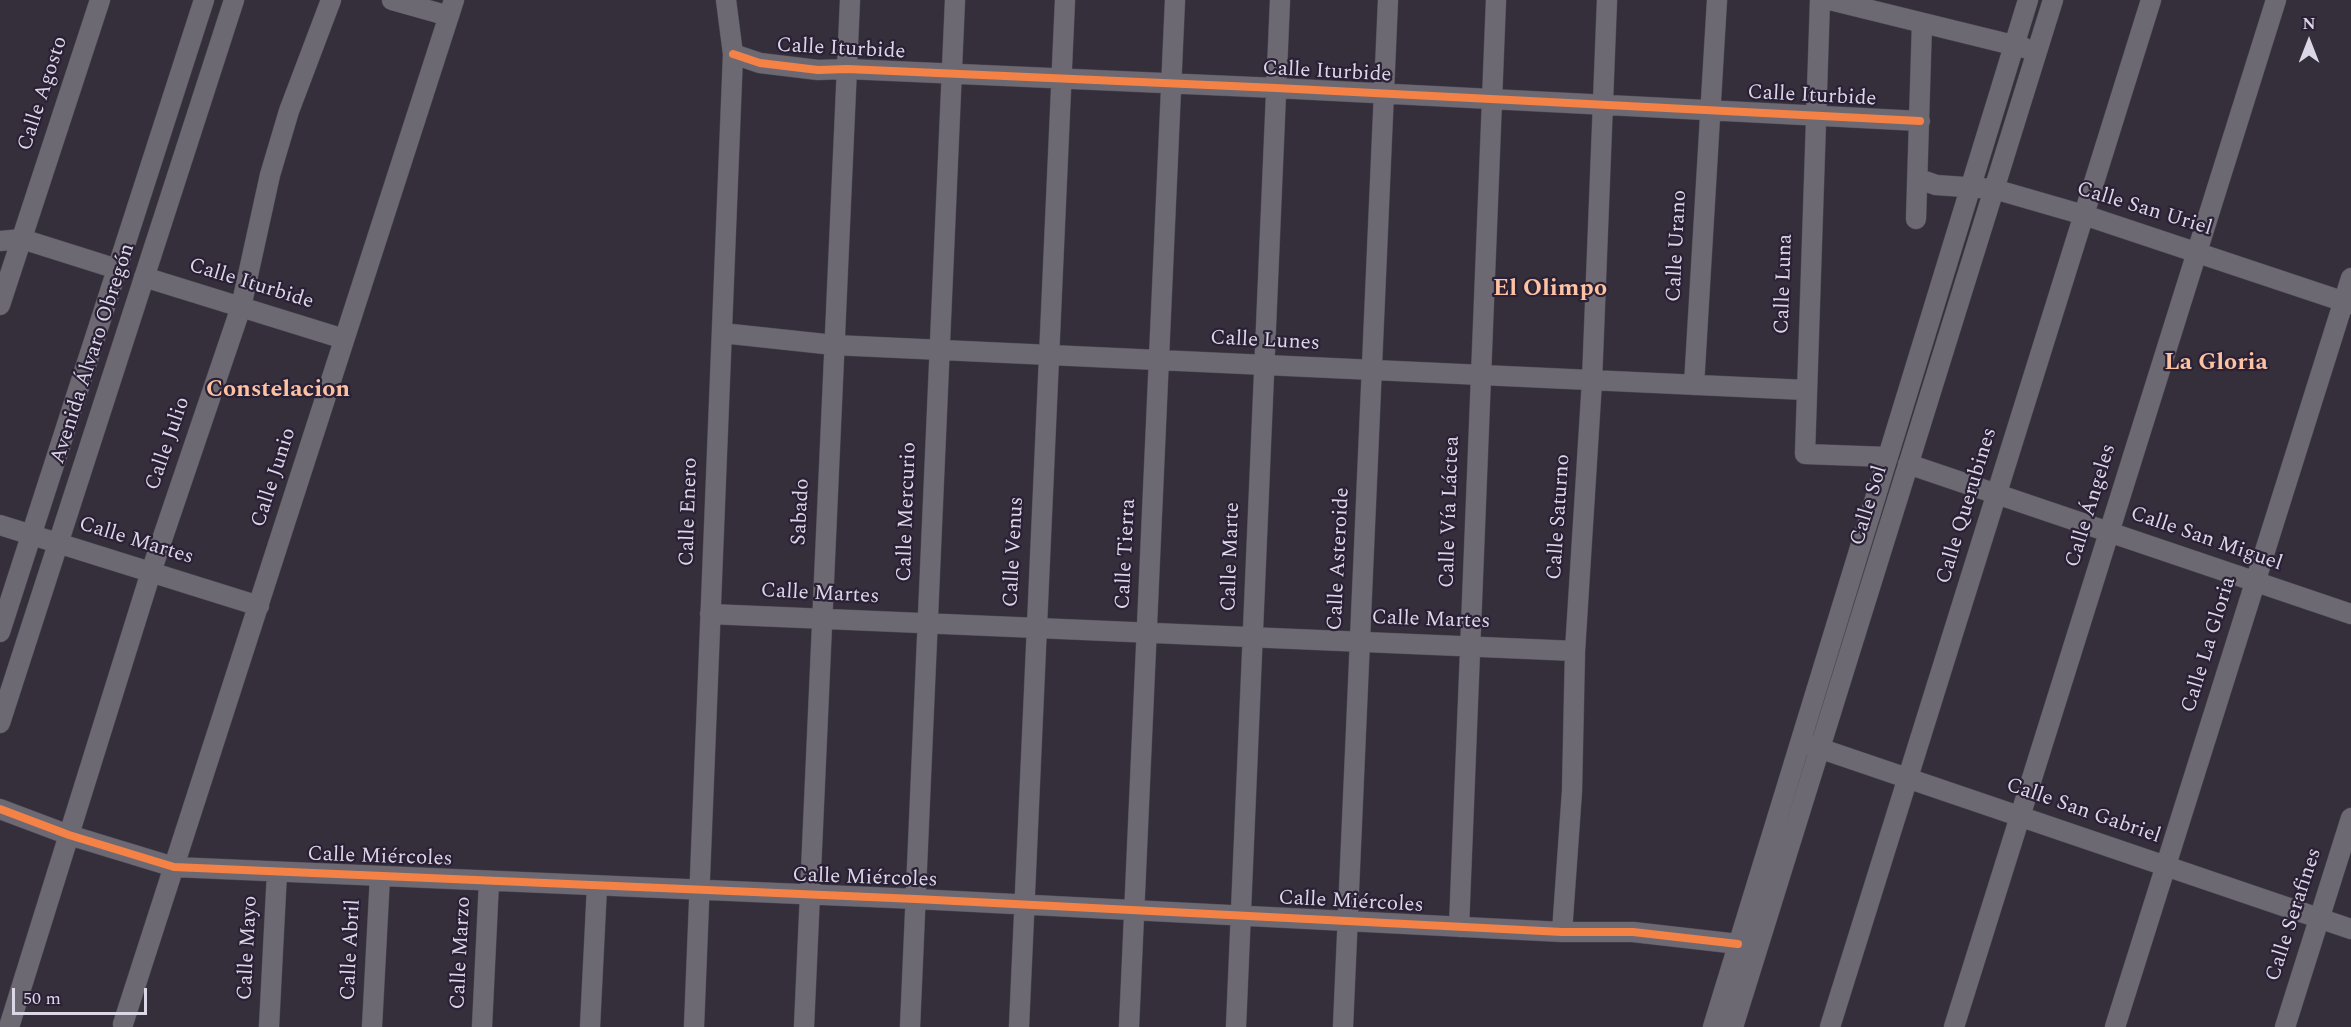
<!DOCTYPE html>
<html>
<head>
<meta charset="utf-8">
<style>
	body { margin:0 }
	#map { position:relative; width:2351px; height:1027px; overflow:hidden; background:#352f3c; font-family:Spectral,serif }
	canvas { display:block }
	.north { position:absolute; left:2279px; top:12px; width:60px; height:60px; -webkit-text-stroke:4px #2a2137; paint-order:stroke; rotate:0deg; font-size:16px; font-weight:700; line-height:24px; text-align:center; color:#dcd7e6 }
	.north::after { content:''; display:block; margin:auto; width:21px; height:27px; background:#dcd7e6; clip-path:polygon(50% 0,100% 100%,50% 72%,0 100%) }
	.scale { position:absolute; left:12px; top:988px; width:135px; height:27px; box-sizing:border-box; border:3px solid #dcd7e6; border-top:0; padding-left:8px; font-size:18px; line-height:21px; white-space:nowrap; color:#dcd7e6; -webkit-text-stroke:4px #2a2137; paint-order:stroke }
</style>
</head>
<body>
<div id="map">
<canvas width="2351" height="1027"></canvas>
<div class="north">N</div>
<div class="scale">50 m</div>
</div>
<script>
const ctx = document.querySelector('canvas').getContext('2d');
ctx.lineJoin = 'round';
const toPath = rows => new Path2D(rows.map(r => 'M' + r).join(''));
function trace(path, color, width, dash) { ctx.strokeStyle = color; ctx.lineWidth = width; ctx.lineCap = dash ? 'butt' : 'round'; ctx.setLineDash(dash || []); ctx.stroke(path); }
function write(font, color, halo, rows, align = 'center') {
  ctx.font = font + ' Spectral,serif'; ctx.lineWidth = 4.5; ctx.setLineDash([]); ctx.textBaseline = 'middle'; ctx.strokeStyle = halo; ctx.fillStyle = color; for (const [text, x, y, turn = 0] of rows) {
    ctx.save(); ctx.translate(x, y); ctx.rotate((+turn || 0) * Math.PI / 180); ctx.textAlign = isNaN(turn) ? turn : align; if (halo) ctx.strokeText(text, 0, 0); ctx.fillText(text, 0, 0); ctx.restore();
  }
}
const minor = toPath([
	[392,0,449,16],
	[1820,0,1805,454,1887,457],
	[1830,0,2025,48],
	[733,54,760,63,818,70,847,69,1276,88,1920,121],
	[1919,179,1936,185,1994,189,2084,215,2351,304],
	[1916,219,1922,23],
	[0,241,22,239,117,269],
	[144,277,344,339],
	[0,305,100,0],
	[722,333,834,345,1806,390],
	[1694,385,1717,0],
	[1908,464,2351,614],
	[0,525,259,606],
	[710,614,1575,651],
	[0,632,204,0],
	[0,723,234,0],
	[1807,744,2351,929],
	[0,809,69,835,174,867,916,899,1562,932,1633,932,1738,944],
	[1459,927,1496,0],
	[1562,932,1572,791,1575,651,1592,381,1607,0],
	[123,1024,454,0],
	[9,1027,151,572,241,307,270,175,289,111,331,0],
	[269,1027,277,872],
	[372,1027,380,876],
	[482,1027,489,881],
	[590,1027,597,886],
	[694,1027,733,54,726,0],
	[804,1027,850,0],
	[910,1027,955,0],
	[1019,1027,1065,0],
	[1129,1027,1175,0],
	[1236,1027,1280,0],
	[1343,1027,1388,0],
	[1713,1027,2028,0],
	[1733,1027,2053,0],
	[1830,1027,2151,0],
	[1954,1027,2276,0],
	[2115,1027,2351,278],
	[2285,1027,2351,818]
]);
trace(minor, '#4f4b56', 21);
trace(minor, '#6d6973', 20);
trace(toPath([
	[733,54,760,63,818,70,847,69,1276,88,1920,121],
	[0,809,69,835,174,867,916,899,1562,932,1633,932,1738,944]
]), '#f48246', 8);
write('21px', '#dcd7e6', '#2a2137', [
	["Calle Iturbide",841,50,3],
	["Calle Iturbide",1327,73,3],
	["Calle Agosto",44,94,-72],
	["Calle Iturbide",1812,97,3],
	["Calle San Uriel",2144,210,17],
	["Calle Urano",1678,246,-87],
	["Calle Luna",1785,284,-88],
	["Calle Iturbide",251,285,17],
	["Calle Lunes",1265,342,3],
	["Avenida Álvaro Obregón",94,354,-72],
	["Calle Julio",169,444,-71],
	["Calle Junio",275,478,-72],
	["Calle Sol",1870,506,-73],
	["Calle Querubines",1968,506,-73],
	["Calle Ángeles",2092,506,-73],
	["Calle Enero",690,512,-88],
	["Sabado",802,512,-87],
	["Calle Mercurio",908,512,-88],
	["Calle Vía Láctea",1451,512,-88],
	["Calle Saturno",1560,517,-86],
	["Calle San Miguel",2206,540,19],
	["Calle Martes",136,542,17],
	["Calle Venus",1015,552,-87],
	["Calle Tierra",1127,554,-87],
	["Calle Marte",1232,557,-88],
	["Calle Asteroide",1340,559,-87],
	["Calle Martes",820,595,3],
	["Calle Martes",1431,621,2],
	["Calle La Gloria",2210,645,-73],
	["Calle San Gabriel",2083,812,19],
	["Calle Miércoles",380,858,2],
	["Calle Miércoles",865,879,2],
	["Calle Miércoles",1351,903,3],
	["Calle Serafines",2295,915,-72],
	["Calle Mayo",249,948,-87],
	["Calle Abril",352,950,-87],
	["Calle Marzo",462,953,-87]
]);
write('bold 24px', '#fcc2a1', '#2a2137', [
	["El Olimpo",1550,290],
	["La Gloria",2216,364],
	["Constelacion",278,391]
]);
</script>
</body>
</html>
